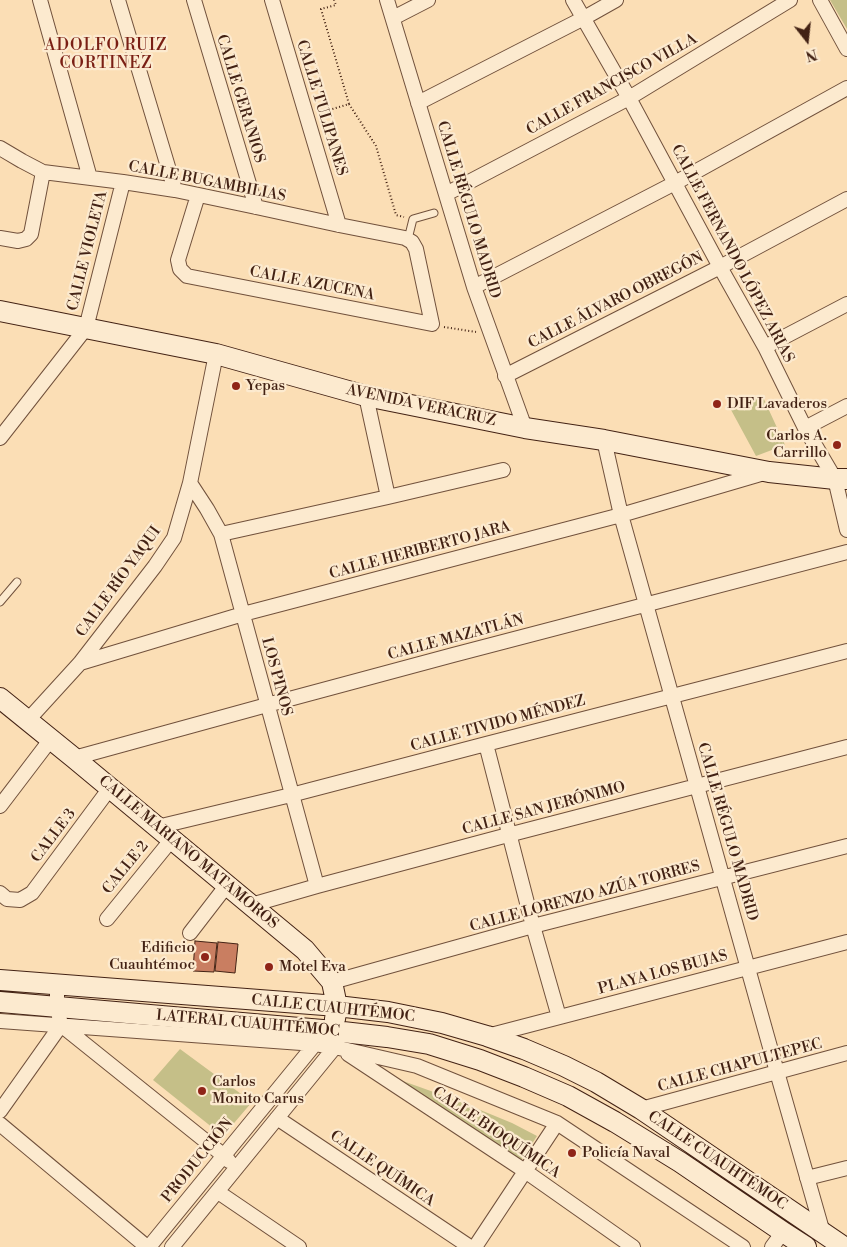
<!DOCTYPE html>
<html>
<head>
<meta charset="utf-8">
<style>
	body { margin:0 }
	#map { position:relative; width:847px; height:1247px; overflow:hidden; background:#fbdeb5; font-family:"Libre Bodoni",serif }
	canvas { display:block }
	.north { position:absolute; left:782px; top:15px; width:50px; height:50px; -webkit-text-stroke:4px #fceacf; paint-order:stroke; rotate:164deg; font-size:14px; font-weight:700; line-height:20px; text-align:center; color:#432214 }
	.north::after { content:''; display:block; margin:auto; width:18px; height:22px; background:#432214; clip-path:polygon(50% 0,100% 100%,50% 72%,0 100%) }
</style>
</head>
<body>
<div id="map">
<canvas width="847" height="1247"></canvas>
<div class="north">N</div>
</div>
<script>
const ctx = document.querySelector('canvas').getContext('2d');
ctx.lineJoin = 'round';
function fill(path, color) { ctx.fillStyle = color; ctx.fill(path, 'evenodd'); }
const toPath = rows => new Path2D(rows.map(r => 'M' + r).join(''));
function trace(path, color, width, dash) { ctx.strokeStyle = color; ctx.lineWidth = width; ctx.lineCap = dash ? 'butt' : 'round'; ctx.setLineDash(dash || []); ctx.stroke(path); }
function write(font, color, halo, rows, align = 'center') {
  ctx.font = font + ' "Libre Bodoni",serif'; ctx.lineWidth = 4.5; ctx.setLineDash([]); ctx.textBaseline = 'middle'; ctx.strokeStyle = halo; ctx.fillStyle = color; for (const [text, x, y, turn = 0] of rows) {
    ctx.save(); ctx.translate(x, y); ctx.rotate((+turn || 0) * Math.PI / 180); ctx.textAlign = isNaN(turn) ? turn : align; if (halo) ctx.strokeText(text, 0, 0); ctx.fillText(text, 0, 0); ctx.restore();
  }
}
fill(toPath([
	[830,0,847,0,847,29],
	[762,395,785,445,756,456,730,408],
	[180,1049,252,1102,223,1136,153,1080],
	[386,1075,456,1100,512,1123,537,1136,518,1165]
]), '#c5bf88');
const building = toPath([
	[195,941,217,943,214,972,193,971,195,941],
	[218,942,238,944,235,973,215,971,218,942]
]);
fill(building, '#c97e61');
trace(building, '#432214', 1);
const lane = toPath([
	[408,239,413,219,434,213],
	[0,602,17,582]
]);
const street = toPath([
	[40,0,90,178],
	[118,0,175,190],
	[194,0,256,207],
	[272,0,339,225],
	[387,0,474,287,525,428],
	[573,0,629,98,720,267,765,347,805,428,835,479,847,530],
	[820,0,847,49],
	[393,18,428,0],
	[418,103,584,18,616,0],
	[0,148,22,161,43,172,123,182,175,190,256,207,339,225,405,238,412,242,416,249,432,324,187,276,180,269,178,260,198,195],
	[446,194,629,98,790,0],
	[0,238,18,241,26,239,31,234,43,172],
	[474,287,675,183,847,88],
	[765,347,847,304],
	[505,376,720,267,847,199],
	[366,396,388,497],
	[805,428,847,406],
	[0,438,86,328,123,182],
	[604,440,621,515,777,1072,823,1233],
	[190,483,207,509,221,534,317,886],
	[221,534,388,497,503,470],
	[80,663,243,614,621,515,764,473],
	[28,720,80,663,155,566,174,538,190,483,216,354],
	[486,744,533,926,559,1017],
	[74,758,267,705,453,655,847,552],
	[0,806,51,739],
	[157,827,291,795,486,744,847,651],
	[0,893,7,899,20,900,32,893,110,788],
	[251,905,317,886,508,835,847,747],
	[107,919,172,839],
	[190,933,227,885],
	[332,982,533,926,847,846],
	[0,1021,315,1044,339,1048,417,1066,557,1123,743,1247],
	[61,1025,223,1155,229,1161],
	[487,1036,847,942],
	[348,1054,525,1171,633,1247],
	[641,1109,847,1053],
	[0,1111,61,1025,57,1006,57,985],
	[277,1118,470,1247],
	[0,1124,147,1247],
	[807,1178,847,1168],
	[218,1192,299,1247],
	[149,1247,315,1044,320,1041],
	[172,1247,335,1047,335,1041],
	[475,1247,557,1123],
	[772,1247,783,1232]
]);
const secondary = toPath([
	[0,311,216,354,366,396,525,428,604,440,769,472,835,479,847,479],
	[0,698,74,758,305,950,332,982,337,1006,335,1019],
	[0,980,337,1006,388,1012,442,1023,487,1036,524,1049,564,1066,596,1082,641,1109,844,1247],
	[0,1002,334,1031,387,1037,429,1044,480,1060,524,1077,568,1096,615,1122,680,1162,783,1232,806,1247]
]);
trace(lane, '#71513c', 9);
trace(street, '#71513c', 16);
trace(secondary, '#432214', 22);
trace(toPath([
	[349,104,376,146,396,215,404,217],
	[319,113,349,104,321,9,336,5,334,0],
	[444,327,476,332]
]), '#432214', 2, [1, 2.5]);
trace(lane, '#fceacf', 7);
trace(street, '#fceacf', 14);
trace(secondary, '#fceacf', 20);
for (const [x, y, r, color] of [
	[236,386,5,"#8f2418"],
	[717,404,5,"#8f2418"],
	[837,445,5,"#8f2418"],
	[205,957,5,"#8f2418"],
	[269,967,5,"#8f2418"],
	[202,1091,5,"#8f2418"],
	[572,1153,5,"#8f2418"]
]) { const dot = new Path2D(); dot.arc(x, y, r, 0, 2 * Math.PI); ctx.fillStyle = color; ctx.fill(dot); trace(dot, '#fceacf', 2); }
write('15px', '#432214', '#fceacf', [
	["CALLE FRANCISCO VILLA",612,85,-29],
	["CALLE GERANIOS",240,99,73],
	["CALLE TULIPANES",321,108,73],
	["CALLE BUGAMBILIAS",207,182,11],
	["CALLE RÉGULO MADRID",468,210,73],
	["CALLE VIOLETA",88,251,-76],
	["CALLE FERNANDO LÓPEZ ARIAS",732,254,62],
	["CALLE AZUCENA",312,284,11],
	["CALLE ÁLVARO OBREGÓN",616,301,-27],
	["AVENIDA VERACRUZ",421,406,12],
	["CALLE HERIBERTO JARA",420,551,-15],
	["CALLE RÍO YAQUI",119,582,-54],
	["CALLE MAZATLÁN",456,638,-15],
	["LOS PINOS",276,677,75],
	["CALLE TIVIDO MÉNDEZ",498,724,-15],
	["CALLE SAN JERÓNIMO",544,809,-15],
	["CALLE RÉGULO MADRID",727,832,74],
	["CALLE 3",54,836,-53],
	["CALLE MARIANO MATAMOROS",188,853,40],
	["CALLE 2",126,868,-51],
	["CALLE LORENZO AZÚA TORRES",585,897,-15],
	["PLAYA LOS BUJAS",663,973,-15],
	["CALLE CUAUHTÉMOC",333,1009,6],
	["LATERAL CUAUHTÉMOC",248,1024,5],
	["CALLE CHAPULTEPEC",740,1066,-15],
	["CALLE BIOQUÍMICA",496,1133,34],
	["PRODUCCIÓN",198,1161,-51],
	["CALLE CUAUHTÉMOC",717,1161,34],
	["CALLE QUÍMICA",382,1169,34]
]);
write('15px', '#432214', '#fceacf', [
	["Yepas",246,386],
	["DIF Lavaderos",727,404],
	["Carlos A.",827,436,"right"],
	["Carrillo",827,453,"right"],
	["Edificio",195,948,"right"],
	["Cuauhtémoc",195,965,"right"],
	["Motel Eva",279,967],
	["Carlos",212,1082],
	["Monito Carus",212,1099],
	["Policía Naval",582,1153]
], 'left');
ctx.letterSpacing = '1px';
write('16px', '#7a1f14', '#fceacf', [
	["ADOLFO RUIZ",106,46],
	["CORTINEZ",106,64]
]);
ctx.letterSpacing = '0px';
</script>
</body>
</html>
